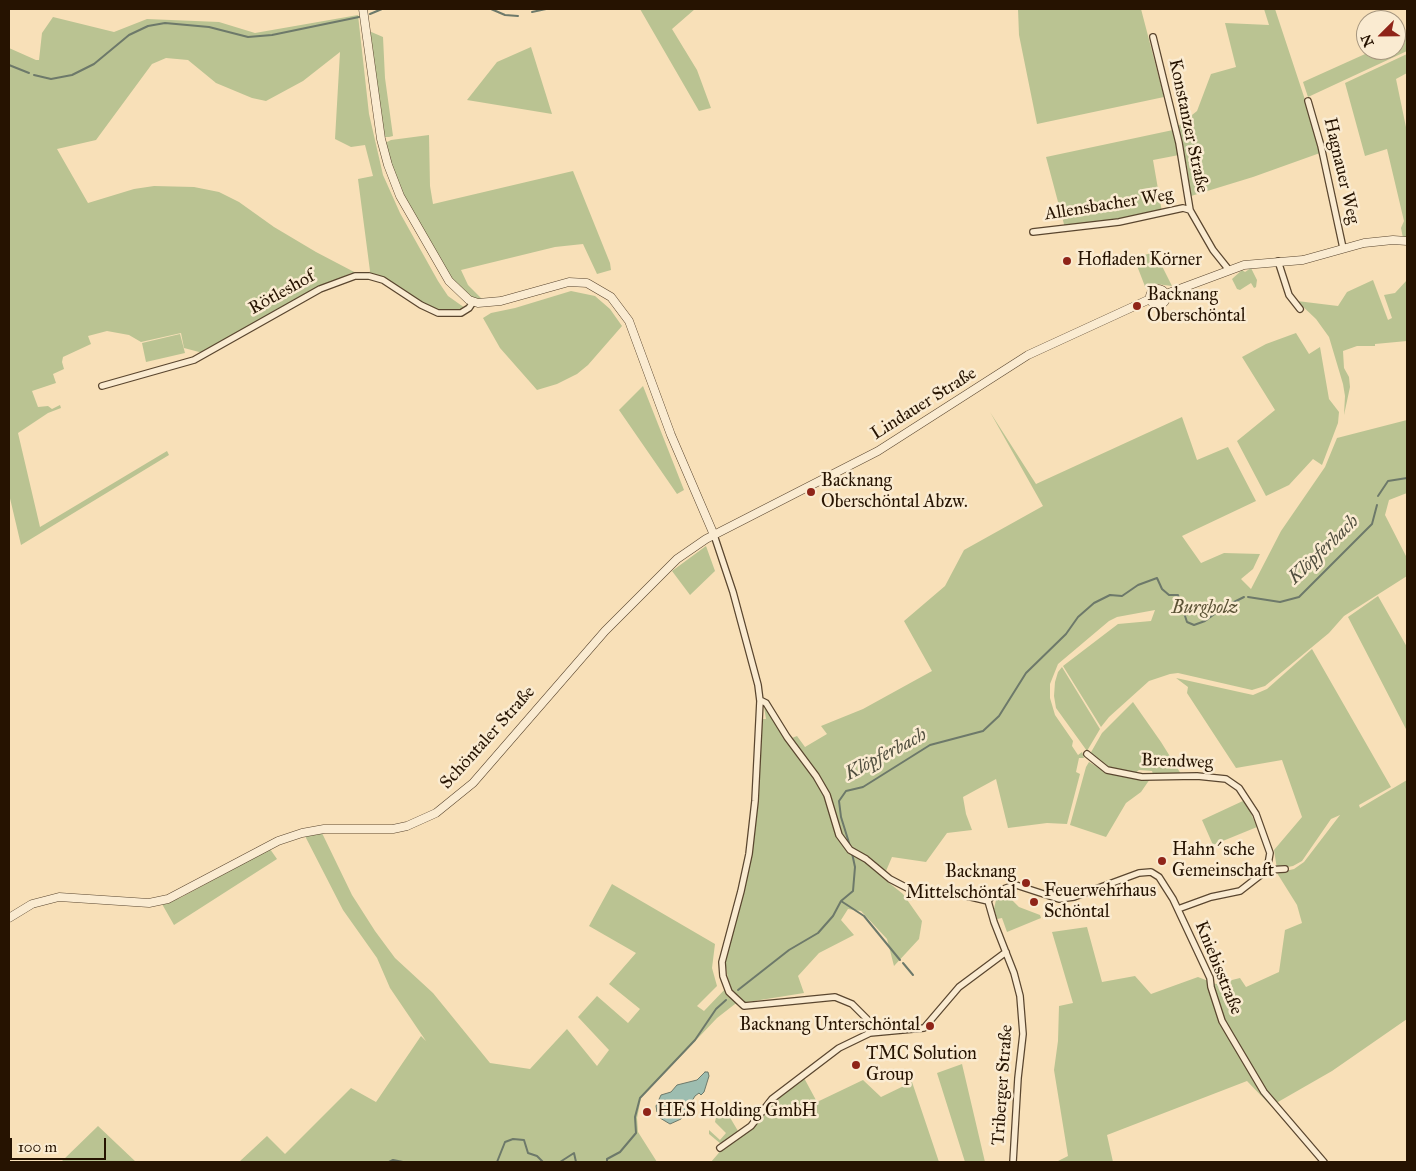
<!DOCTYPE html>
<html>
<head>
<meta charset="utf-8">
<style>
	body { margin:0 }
	#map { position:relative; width:1416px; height:1171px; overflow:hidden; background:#f8e0b8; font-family:"IM FELL Great Primer",serif }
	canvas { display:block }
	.frame { position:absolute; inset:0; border:10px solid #261301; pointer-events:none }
	.north { position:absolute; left:1356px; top:10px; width:50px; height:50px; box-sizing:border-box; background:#faebd1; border:1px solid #a5957e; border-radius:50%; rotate:247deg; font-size:14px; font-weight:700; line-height:20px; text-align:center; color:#261301 }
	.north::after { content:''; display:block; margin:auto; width:18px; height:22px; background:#8f2418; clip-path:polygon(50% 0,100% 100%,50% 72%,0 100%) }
	.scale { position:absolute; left:10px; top:1138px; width:96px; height:22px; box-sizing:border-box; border:2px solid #261301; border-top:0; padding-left:6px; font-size:15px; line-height:18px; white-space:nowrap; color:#261301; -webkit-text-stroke:4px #faebd1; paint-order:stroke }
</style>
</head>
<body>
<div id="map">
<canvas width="1416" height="1171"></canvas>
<div class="frame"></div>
<div class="north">N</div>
<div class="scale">100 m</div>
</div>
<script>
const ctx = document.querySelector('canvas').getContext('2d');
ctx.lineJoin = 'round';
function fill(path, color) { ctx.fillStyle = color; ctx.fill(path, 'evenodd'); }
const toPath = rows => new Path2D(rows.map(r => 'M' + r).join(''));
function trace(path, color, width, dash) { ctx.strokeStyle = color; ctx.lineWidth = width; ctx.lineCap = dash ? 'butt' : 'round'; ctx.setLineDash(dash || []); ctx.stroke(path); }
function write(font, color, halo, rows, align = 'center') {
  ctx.font = font + ' "IM FELL Great Primer",serif'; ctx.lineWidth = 5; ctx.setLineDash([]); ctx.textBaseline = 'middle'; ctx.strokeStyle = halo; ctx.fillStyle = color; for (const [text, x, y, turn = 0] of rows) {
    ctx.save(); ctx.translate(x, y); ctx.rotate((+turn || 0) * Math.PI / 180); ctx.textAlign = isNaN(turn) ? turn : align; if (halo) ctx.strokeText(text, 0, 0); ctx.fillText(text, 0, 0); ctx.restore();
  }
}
fill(toPath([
	[640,9,695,9,672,29,697,70,711,108,699,111],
	[1018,9,1141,9,1164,97,1037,124,1019,35],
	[1264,9,1275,9,1316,133,1320,153,1253,177,1191,196,1187,167,1177,127,1197,111,1211,74,1236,67,1225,23,1269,25],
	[358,15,369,114,383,175,400,213,438,281,448,296,465,308,462,311,437,311,369,274,370,271,358,179,373,176,365,145,351,147,335,139,340,52,303,81,266,101,252,98,216,83,188,60,166,58,152,64,96,140,57,149,88,203,134,189,154,186,194,187,219,192,239,202,274,227,316,252,358,274,351,273,300,297,203,353,184,348,181,333,141,342,129,335,107,331,88,336,91,344,63,357,62,362,64,369,53,374,56,383,32,391,38,407,48,406,52,409,60,405,61,408,48,413,18,433,40,527,167,451,169,455,21,545,9,494,9,48,36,60,39,60,42,33,53,17,114,32,147,19,219,22,255,33],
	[369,31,383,37,385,78,393,136,389,137,384,137],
	[1407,35,1407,51,1308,97,1303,82,1374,50,1396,50,1396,40],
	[531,47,552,114,467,100,497,62],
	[1407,54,1407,73,1396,79,1407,132,1407,238,1403,238,1401,228,1404,221,1387,149,1365,156,1345,83],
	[1173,130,1179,155,1153,160,1162,212,1065,228,1046,157],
	[429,135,430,186,433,204,573,171,610,263,611,270,597,274,583,244,555,247,461,270,468,285,481,298,488,300,473,299,455,285,403,194,395,179,385,143,391,140],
	[1155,252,1172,286,1156,284,1146,289,1134,258],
	[1251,268,1257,280,1256,287,1254,288,1251,283,1240,290,1237,289,1232,279,1242,270,1245,272],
	[1373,280,1388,320,1392,318,1384,295,1395,293,1407,280,1407,341,1375,344,1375,346,1357,346,1343,351,1344,368,1349,377,1350,387,1344,415,1345,396,1343,384,1329,337,1316,319,1297,301,1338,306,1347,292],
	[571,291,595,296,610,309,622,326,588,365,577,374,557,384,537,390,500,348,483,318,491,313,515,308],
	[1296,333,1309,354,1320,347,1329,399,1339,412,1338,423,1322,465,1313,459,1289,485,1266,496,1237,441,1275,410,1242,357,1266,344],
	[180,334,185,353,146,362,142,343],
	[643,386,684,490,677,494,619,410],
	[990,412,1036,484,1182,417,1197,460,1228,447,1256,501,1182,536,1201,563,1224,553,1260,554,1253,569,1241,579,1251,589,1281,531,1325,467,1337,438,1407,420,1407,493,1389,500,1385,515,1407,558,1407,576,1344,616,1329,633,1265,686,1252,690,1178,673,1170,674,1149,681,1109,717,1101,727,1063,666,1118,624,1151,621,1155,610,1117,617,1109,621,1058,664,1050,684,1050,698,1055,715,1073,741,1072,746,1078,755,1082,752,1084,758,1079,758,1076,772,1080,774,1067,824,1047,823,1008,828,996,779,963,797,966,814,972,830,947,833,926,862,892,857,883,878,903,894,922,921,919,939,894,966,887,939,861,911,848,909,841,920,854,935,819,953,798,976,804,993,735,1004,717,1018,641,1098,637,1118,638,1132,657,1162,239,1162,267,1136,285,1154,351,1088,376,1102,421,1036,426,1041,390,988,377,958,343,910,305,836,322,833,352,895,375,931,395,958,433,993,490,1063,530,1069,567,1029,597,1066,609,1050,578,1017,597,996,628,1023,640,1009,609,984,636,953,589,926,612,884,715,944,712,968,717,986,697,1006,704,1011,729,985,725,962,752,854,758,802,762,719,766,719,764,707,766,707,787,740,797,736,805,747,827,734,821,726,863,709,932,671,904,621,945,586,964,550,1043,506],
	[706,546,715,571,690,595,672,571],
	[1378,596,1407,647,1407,731,1348,617],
	[1312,649,1391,787,1359,805,1360,808,1407,780,1407,1019,1332,1071,1271,1106,1247,1081,1107,1135,1113,1162,1056,1162,1068,1156,1054,1070,1058,1041,1059,1006,1073,1003,1052,932,1087,927,1102,982,1135,976,1151,994,1198,977,1216,984,1240,978,1246,987,1279,972,1285,930,1302,923,1297,905,1277,873,1294,869,1304,862,1340,815,1331,819,1302,861,1293,866,1277,869,1274,850,1302,817,1282,760,1236,768,1187,693,1188,687,1176,678,1253,695,1267,689],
	[1062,667,1100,729,1087,751,1056,708,1054,696,1055,682,1058,672],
	[1133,702,1161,742,1181,774,1153,774,1152,771,1139,770,1134,774,1108,767,1090,754,1102,733],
	[1089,762,1106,772,1133,778,1150,779,1141,792,1126,803,1106,837,1070,825,1086,767],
	[1245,800,1257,827,1213,845,1202,820],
	[270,849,277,859,174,925,162,904,180,898],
	[1007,895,1019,907,1040,915,1041,918,1007,932,1002,918,997,919,994,909,996,900],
	[962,1064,985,1162,965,1162,937,1073],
	[803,1076,817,1102,863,1080,881,1097,912,1082,939,1162,711,1162,723,1148,751,1128,773,1100],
	[720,1108,722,1111,725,1109,738,1131,721,1144,709,1134,709,1130,720,1140,726,1133,715,1122,716,1117,712,1116,710,1118,708,1115],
	[98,1126,136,1162,61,1162]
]), '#bac392');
const water = toPath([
	[705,1072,708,1072,709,1076,704,1092,701,1095,699,1093,695,1096,681,1119,670,1124,660,1118,658,1116,662,1112,660,1110,657,1112,656,1106,661,1095,671,1092,677,1085,697,1080,705,1072]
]);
fill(water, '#9dbdb0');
trace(water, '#6d796a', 1);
trace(toPath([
	[491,9,505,15,518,16],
	[532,12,546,9],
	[370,14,382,9],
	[9,65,29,73],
	[34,75,51,79,72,75,94,64,129,35,148,26,165,23,209,27,248,37,272,35,359,17],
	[1378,496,1388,481,1407,478],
	[1248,597,1280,602,1299,597,1372,524,1377,505],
	[850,846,841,817,839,801,846,791,863,787,930,745,983,731,999,716,1026,673,1066,634,1078,617,1094,603,1110,595,1122,596,1138,585,1157,578,1162,589,1169,595,1178,595,1187,622,1194,625,1205,621,1224,607,1244,597],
	[841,901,864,916,900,960],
	[903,963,913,975],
	[738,990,789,950,818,933,833,916,841,901,853,891,855,867,852,853],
	[389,1162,393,1160,403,1162],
	[497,1162,505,1142,513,1139,524,1140,528,1153,537,1156,543,1162],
	[560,1162,574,1153,576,1162],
	[607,1162,607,1159,620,1152,636,1133,635,1117,640,1098,695,1040,716,1009,726,1000]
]), '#6d796a', 2);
const minor = toPath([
	[1153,37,1179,143,1190,210,1213,250,1229,270],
	[1308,101,1321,146,1343,248],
	[1033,232,1119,222,1183,208,1190,210],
	[1278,261,1289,295,1300,309],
	[102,386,194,360,320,289,355,276,369,276,383,280,421,305,438,313,461,313,469,308,473,302],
	[714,535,733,592,758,685,760,701,755,801,749,854,741,891,722,962,723,976,729,992,744,1006,835,997,852,1004,880,1032],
	[760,700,766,703,787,737,816,776,827,795,839,835,850,850,866,859,890,879,915,892,954,893,988,901],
	[1087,754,1107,770,1142,777,1197,776,1226,779,1239,788,1256,814,1270,853,1267,870],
	[988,901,992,896,1006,888,1016,885,1059,899,1074,897,1139,873,1151,872,1159,877,1173,899,1210,978,1211,987,1222,1021,1232,1038,1264,1092,1324,1162],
	[988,901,994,922,1014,973,1020,996,1023,1034,1018,1078,1013,1162],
	[1178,909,1211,897,1240,891,1267,870,1285,869],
	[720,1148,751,1126,772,1099,839,1048,870,1033,924,1028,959,987,1006,952]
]);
const tertiary = toPath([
	[363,9,381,139,388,165,400,196,449,281,469,300,478,303,501,301,569,282,587,283,611,297,629,321,671,435,714,535],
	'1150 297a8 8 0 1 1 16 0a8 8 0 1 1-16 0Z',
	[1166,294,1244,265,1303,260,1364,243,1393,240,1407,241],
	[9,918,32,904,59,897,149,903,168,899,278,841,302,833,324,829,393,829,407,826,436,813,473,783,605,631,677,559,706,539,878,451,1028,355,1150,299]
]);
trace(minor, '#5a462f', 8);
trace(tertiary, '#5a462f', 9);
trace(minor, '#faebd1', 5.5);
trace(tertiary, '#faebd1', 8);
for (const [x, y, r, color] of [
	[1067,261,5,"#8f2418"],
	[1137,306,5,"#8f2418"],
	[811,492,5,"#8f2418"],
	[1162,861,5,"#8f2418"],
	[1026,883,5,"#8f2418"],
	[1034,902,5,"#8f2418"],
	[930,1026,5,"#8f2418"],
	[856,1065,5,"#8f2418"],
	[647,1112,5,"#8f2418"]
]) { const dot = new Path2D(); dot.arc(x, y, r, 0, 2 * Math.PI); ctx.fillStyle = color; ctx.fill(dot); trace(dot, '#faebd1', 2); }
write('18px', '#261301', '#faebd1', [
	["Konstanzer Straße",1188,126,78],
	["Hagnauer Weg",1341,171,77],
	["Allensbacher Weg",1109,205,-9],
	["Rötleshof",282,293,-29],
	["Lindauer Straße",924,404,-32],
	["Schöntaler Straße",488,738,-48],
	["Brendweg",1177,762,2],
	["Kniebisstraße",1218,968,68],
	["Triberger Straße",1003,1085,-86]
]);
write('18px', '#261301', '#faebd1', [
	["Hofladen Körner",1077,261],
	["Backnang",1147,296],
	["Oberschöntal",1147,317],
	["Backnang",821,482],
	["Oberschöntal Abzw.",821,503],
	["Hahn´sche",1172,851],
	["Gemeinschaft",1172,872],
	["Backnang",1016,873,"right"],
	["Mittelschöntal",1016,894,"right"],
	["Feuerwehrhaus",1044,892],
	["Schöntal",1044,913],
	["Backnang Unterschöntal",920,1026,"right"],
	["TMC Solution",866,1055],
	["Group",866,1076],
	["HES Holding GmbH",657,1112]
], 'left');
write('italic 18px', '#5a5134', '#faebd1', [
	["Burgholz",1205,609]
]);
write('italic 19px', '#504e3e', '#faebd1', [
	["Klöpferbach",1324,550,-44],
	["Klöpferbach",886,755,-28]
]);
</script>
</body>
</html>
